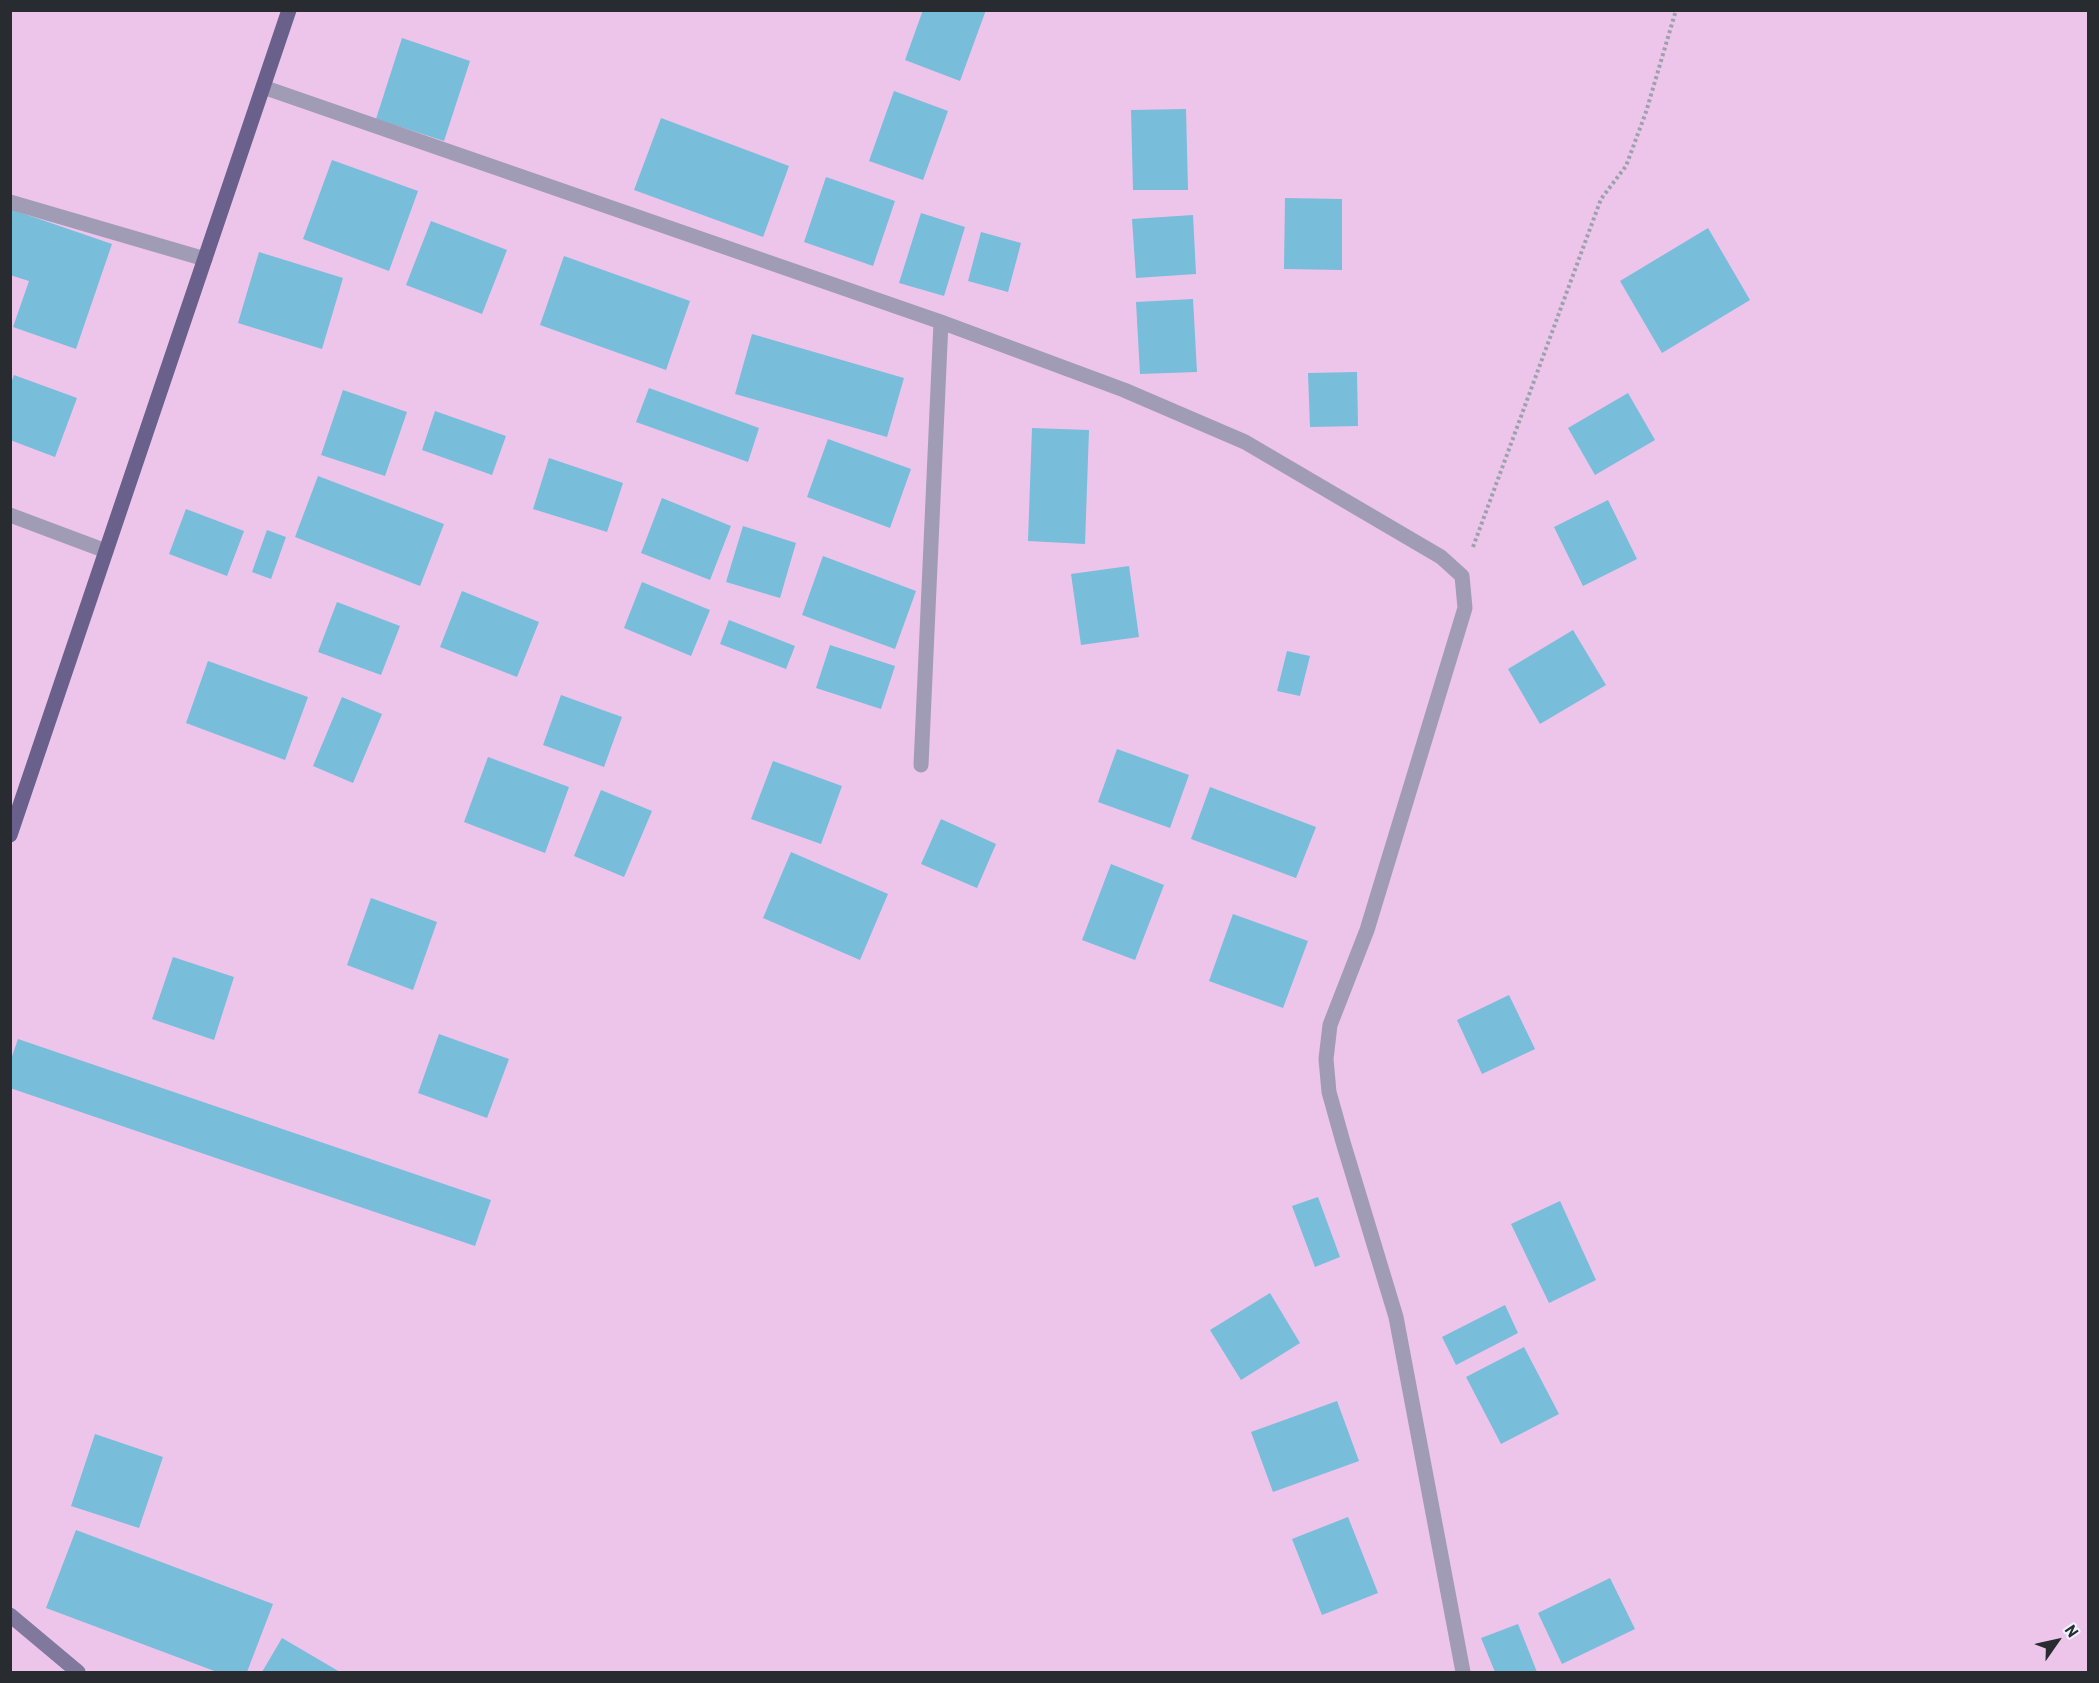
<!DOCTYPE html>
<html>
<head>
<meta charset="utf-8">
<style>
	body { margin:0 }
	#map { position:relative; width:2099px; height:1683px; overflow:hidden; background:#dde5f3; font-family:Barlow,sans-serif }
	canvas { display:block }
	.frame { position:absolute; inset:0; border:12px solid #282b30; pointer-events:none }
	.north { position:absolute; left:2027px; top:1611px; width:60px; height:60px; -webkit-text-stroke:4px #ecf3fd; paint-order:stroke; rotate:56deg; font-size:16px; font-weight:700; line-height:24px; text-align:center; color:#282b30 }
	.north::after { content:''; display:block; margin:auto; width:21px; height:27px; background:#282b30; clip-path:polygon(50% 0,100% 100%,50% 72%,0 100%) }
</style>
</head>
<body>
<div id="map">
<canvas width="2099" height="1683"></canvas>
<div class="frame"></div>
<div class="north">N</div>
</div>
<script>
const ctx = document.querySelector('canvas').getContext('2d');
ctx.lineJoin = 'round';
function fill(path, color) { ctx.fillStyle = color; ctx.fill(path, 'evenodd'); }
const toPath = rows => new Path2D(rows.map(r => 'M' + r).join(''));
function trace(path, color, width, dash) { ctx.strokeStyle = color; ctx.lineWidth = width; ctx.lineCap = dash ? 'butt' : 'round'; ctx.setLineDash(dash || []); ctx.stroke(path); }
fill(toPath([
	[11,11,2088,11,2088,1672,11,1672]
]), '#edc5eb');
fill(toPath([
	[923,10,986,10,960,81,905,60],
	[402,38,470,61,444,141,376,119],
	[894,91,948,111,923,180,869,161],
	[1186,109,1188,190,1133,190,1131,110],
	[661,118,789,166,763,237,634,190],
	[332,160,418,191,389,271,303,239],
	[826,177,895,201,873,266,804,242],
	[1285,198,1342,199,1342,270,1284,269],
	[10,209,112,244,76,349,13,327,29,281,10,275],
	[921,213,965,227,944,296,899,283],
	[1193,215,1196,274,1136,278,1132,219],
	[431,221,507,250,482,314,406,285],
	[1708,228,1750,300,1662,353,1620,281],
	[981,232,1021,243,1008,292,968,281],
	[259,252,343,278,322,349,238,323],
	[564,256,690,301,666,370,540,325],
	[1193,299,1197,372,1140,374,1136,302],
	[752,334,904,378,887,437,735,394],
	[1357,372,1358,426,1310,427,1308,373],
	[14,375,77,398,55,457,10,440,10,385],
	[649,388,759,428,748,462,636,422],
	[343,390,407,412,385,476,321,455],
	[1628,393,1655,440,1595,475,1568,428],
	[435,411,506,436,492,475,422,450],
	[1032,428,1089,430,1085,544,1028,541],
	[828,439,911,469,890,528,807,497],
	[549,458,623,483,607,532,533,509],
	[318,476,444,524,420,586,295,537],
	[662,498,731,526,710,580,641,553],
	[1608,500,1637,559,1583,586,1554,527],
	[186,509,244,531,227,576,169,554],
	[743,526,796,543,780,598,726,582],
	[267,530,286,537,271,579,252,572],
	[823,556,916,591,895,649,802,615],
	[1129,566,1139,637,1081,645,1071,574],
	[642,582,710,610,691,656,624,628],
	[462,591,539,622,517,677,440,647],
	[337,602,400,626,381,675,318,652],
	[729,620,795,646,786,669,720,644],
	[1573,630,1606,685,1540,724,1508,669],
	[830,645,895,666,881,709,816,688],
	[1287,651,1310,656,1300,696,1277,691],
	[208,661,308,697,285,760,186,723],
	[561,695,622,717,604,767,543,745],
	[342,697,382,714,353,783,313,766],
	[1117,749,1189,775,1170,828,1098,802],
	[488,757,569,787,545,853,464,822],
	[773,761,842,786,821,844,751,819],
	[1210,787,1316,827,1296,878,1191,839],
	[601,790,652,811,624,877,574,856],
	[941,819,996,844,977,888,921,864],
	[791,852,888,894,860,960,763,918],
	[1111,864,1164,885,1135,960,1082,940],
	[371,898,437,922,413,990,347,965],
	[1233,914,1308,941,1283,1008,1209,981],
	[173,957,234,977,214,1040,152,1019],
	[1509,995,1535,1049,1482,1074,1457,1020],
	[439,1034,509,1059,487,1118,418,1093],
	[18,1039,491,1200,475,1246,10,1088,10,1062],
	[1318,1197,1340,1257,1315,1267,1292,1206],
	[1560,1201,1596,1280,1549,1303,1511,1224],
	[1270,1293,1300,1343,1241,1380,1210,1330],
	[1505,1305,1518,1333,1456,1365,1442,1337],
	[1524,1347,1559,1414,1501,1444,1466,1377],
	[1337,1401,1359,1461,1273,1492,1251,1432],
	[95,1434,163,1457,139,1528,71,1506],
	[1348,1517,1378,1593,1322,1615,1292,1539],
	[76,1530,273,1604,247,1672,217,1672,46,1608],
	[1610,1578,1635,1629,1562,1664,1538,1613],
	[1518,1624,1537,1672,1495,1672,1481,1638],
	[282,1638,340,1672,262,1672]
]), '#78bdda');
trace(toPath([
	[1473,547,1601,199,1626,166,1646,112,1676,10]
]), '#9ca2ad', 4, [3, 3]);
trace(toPath([
	[263,87,941,322,1124,390,1245,442,1441,557,1462,576,1465,608,1367,930,1330,1025,1326,1059,1329,1092,1343,1142,1396,1317,1463,1672],
	[10,202,205,259],
	[10,515,106,551],
	[921,765,941,322]
]), '#a19cb5', 15);
trace(toPath([
	[10,1615,78,1672]
]), '#81799d', 15);
trace(toPath([
	[10,835,289,10]
]), '#6a608c', 15);
</script>
</body>
</html>
